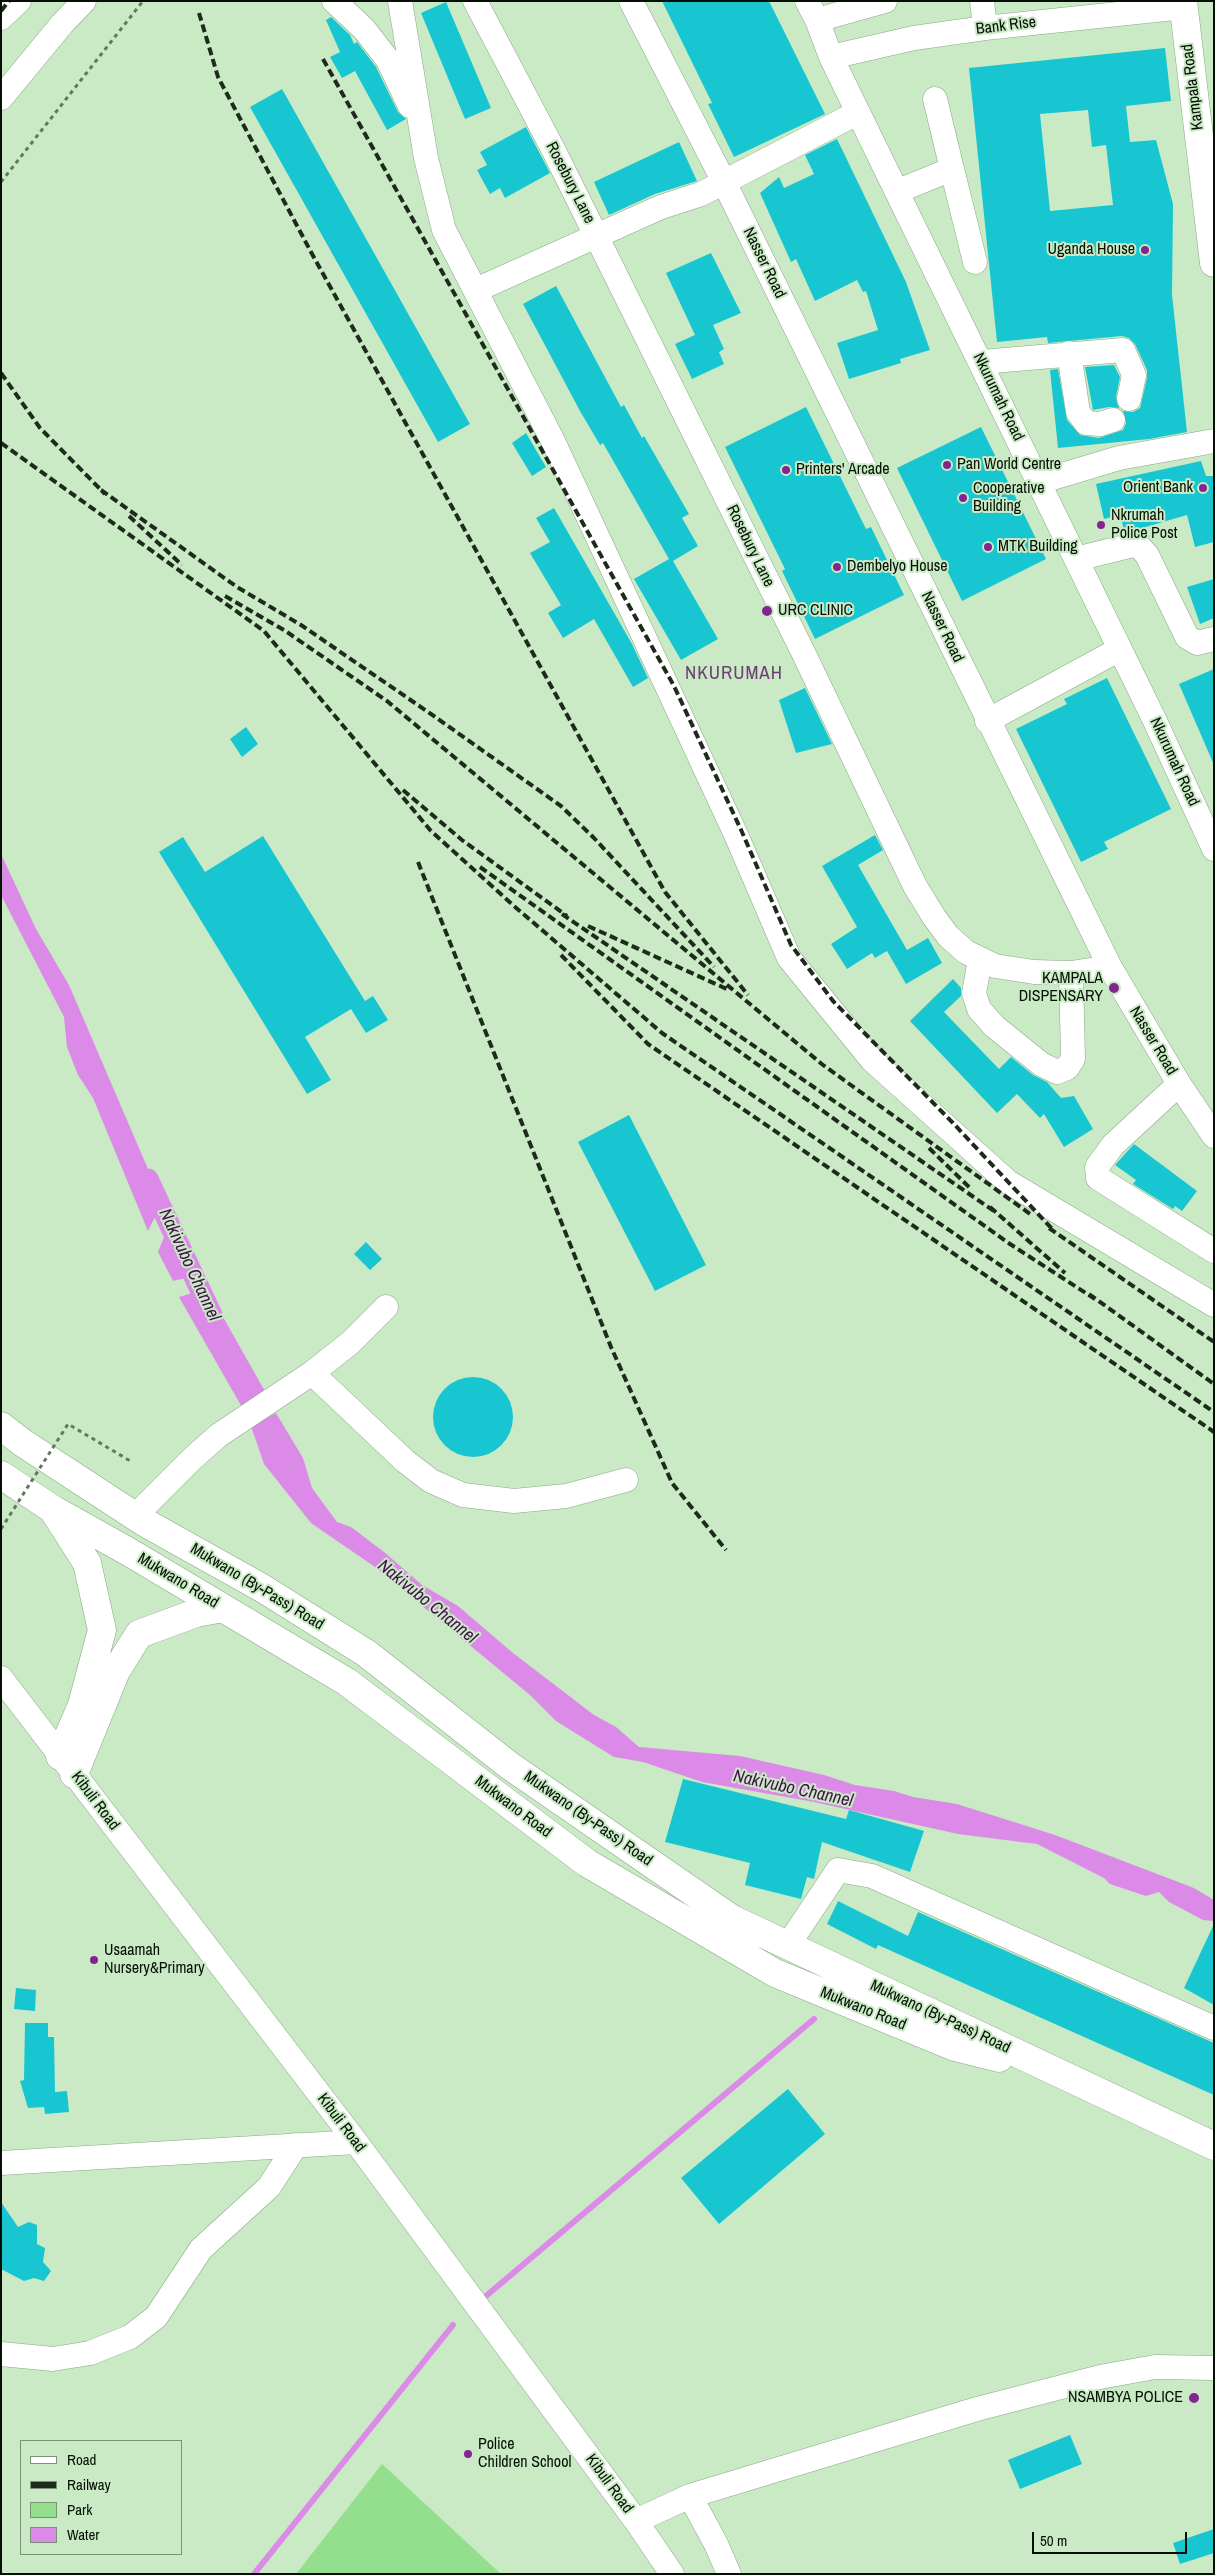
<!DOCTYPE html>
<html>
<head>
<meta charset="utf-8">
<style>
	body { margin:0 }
	#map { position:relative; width:1215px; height:2575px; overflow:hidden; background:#c9eac5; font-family:"Archivo Narrow",sans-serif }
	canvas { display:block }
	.frame { position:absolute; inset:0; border:2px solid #050f04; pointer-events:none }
	.legend { position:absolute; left:20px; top:2440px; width:162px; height:115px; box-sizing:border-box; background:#c9eac5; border:1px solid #7b9278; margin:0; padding:6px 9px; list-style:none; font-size:15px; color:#050f04 }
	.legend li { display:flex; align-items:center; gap:10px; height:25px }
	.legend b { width:25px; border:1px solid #7b9278 }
	.scale { position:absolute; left:1032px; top:2532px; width:155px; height:22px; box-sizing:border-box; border:2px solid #050f04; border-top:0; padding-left:6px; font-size:15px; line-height:18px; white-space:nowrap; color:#050f04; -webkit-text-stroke:4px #c9eac5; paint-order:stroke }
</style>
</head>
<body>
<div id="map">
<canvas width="1215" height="2575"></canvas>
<div class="frame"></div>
<ul class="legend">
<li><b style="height:6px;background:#fff"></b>Road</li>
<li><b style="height:6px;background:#1e2a1c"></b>Railway</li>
<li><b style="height:14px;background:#94df8d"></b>Park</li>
<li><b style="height:14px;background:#dc8ae8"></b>Water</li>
</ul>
<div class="scale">50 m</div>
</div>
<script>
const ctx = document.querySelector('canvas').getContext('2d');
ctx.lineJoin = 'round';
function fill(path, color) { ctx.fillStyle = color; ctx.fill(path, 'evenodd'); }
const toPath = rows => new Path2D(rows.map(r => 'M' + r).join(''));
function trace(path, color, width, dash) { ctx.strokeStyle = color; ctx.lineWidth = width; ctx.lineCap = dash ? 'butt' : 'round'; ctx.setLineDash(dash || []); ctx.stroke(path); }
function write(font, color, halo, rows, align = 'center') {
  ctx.font = font + ' "Archivo Narrow",sans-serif'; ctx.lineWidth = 4; ctx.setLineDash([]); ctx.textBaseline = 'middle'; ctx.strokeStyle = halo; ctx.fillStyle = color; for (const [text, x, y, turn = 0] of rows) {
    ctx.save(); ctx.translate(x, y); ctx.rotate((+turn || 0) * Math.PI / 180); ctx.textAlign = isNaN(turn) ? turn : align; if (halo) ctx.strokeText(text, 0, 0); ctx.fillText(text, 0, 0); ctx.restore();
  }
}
fill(toPath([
	[382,2464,501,2574,296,2574]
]), '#94df8d');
fill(toPath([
	[1,854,36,929,69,985,148,1169,164,1199,148,1231,93,1098,78,1075,67,1047,64,1017,1,895],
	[173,1215,203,1274,173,1281,158,1252],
	[210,1288,218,1308,267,1395,243,1409,179,1297],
	[276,1413,303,1458,312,1488,337,1522,351,1527,384,1552,422,1585,458,1606,513,1653,594,1715,616,1727,639,1747,740,1756,824,1775,855,1785,894,1791,913,1797,957,1804,1055,1835,1194,1888,1214,1900,1214,1921,1203,1920,1169,1902,1159,1892,1146,1896,1110,1884,1104,1878,1037,1844,958,1834,814,1802,702,1782,643,1762,614,1757,556,1721,530,1695,375,1567,311,1523,264,1464,251,1426]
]), '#dc8ae8');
trace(toPath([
	[486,2296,814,2019],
	[254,2574,453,2325]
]), '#dc8ae8', 6);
trace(toPath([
	[148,1179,213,1317]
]), '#dc8ae8', 21);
fill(toPath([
	[662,1,769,1,825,114,734,157,708,104,712,103],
	[446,2,491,108,465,119,421,13],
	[331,17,350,35,354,44,357,42,376,67,398,112,406,119,387,130,355,71,342,78,330,57,340,52,326,20],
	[1165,48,1171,101,1126,106,1130,142,1156,140,1173,204,1172,295,1187,432,1149,439,1058,448,1050,370,1058,369,1067,420,1080,435,1099,438,1123,430,1126,423,1123,411,1133,412,1140,408,1147,378,1147,370,1135,344,1129,338,1122,336,1048,343,1047,337,997,342,969,68],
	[1088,110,1092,147,1106,145,1113,205,1050,211,1040,114],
	[282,89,470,424,438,442,250,107],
	[526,127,550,173,505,198,500,188,490,194,477,170,487,165,480,152],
	[837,139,906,282,930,350,900,359,901,363,849,379,837,343,878,330,866,291,863,292,857,280,815,301,796,259,791,262,760,193,779,177,784,188,814,174,805,155],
	[679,142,697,181,655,194,609,215,594,182],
	[711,253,741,313,713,325,724,349,719,352,724,364,692,379,675,344,695,335,666,273],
	[556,286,621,407,624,405,642,438,644,436,689,514,682,518,698,546,673,561,718,639,681,660,634,579,669,559,603,443,600,445,580,411,523,304],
	[1114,365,1120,377,1116,397,1119,408,1109,407,1093,410,1085,367],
	[806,407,866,529,871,527,904,595,815,639,782,571,785,569,725,447],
	[981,427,1046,559,962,601,897,468],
	[526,433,546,467,532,476,512,443],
	[1201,461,1206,476,1214,476,1214,542,1195,547,1187,515,1125,533,1120,515,1104,519,1096,484],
	[554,508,632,644,648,678,633,687,594,619,563,638,548,613,561,605,530,553,550,542,536,518],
	[1214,579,1214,618,1200,624,1187,587],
	[1214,669,1214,765,1179,684],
	[1107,678,1171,809,1104,842,1108,849,1081,862,1016,729,1067,704,1064,699],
	[805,688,832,744,796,753,779,700],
	[246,727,258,744,242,757,230,739],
	[875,835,883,850,858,865,907,950,928,938,942,963,906,984,887,951,875,958,872,953,847,969,831,944,857,927,822,866],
	[263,836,365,1001,373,996,388,1020,366,1033,351,1009,305,1037,331,1080,307,1094,159,852,183,837,205,872],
	[953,979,961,988,961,996,944,1012,999,1069,1011,1057,1033,1075,1047,1082,1061,1098,1074,1096,1093,1129,1064,1147,1044,1114,1040,1118,1017,1094,997,1113,910,1021],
	[629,1115,706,1265,655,1291,578,1142],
	[1134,1144,1197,1191,1182,1211,1175,1206,1173,1209,1133,1184,1136,1180,1115,1165],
	[366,1242,382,1259,370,1270,354,1254],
	'433 1417a40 40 0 1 1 80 0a40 40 0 1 1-80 0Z',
	[683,1779,846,1819,849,1810,924,1831,910,1872,822,1842,814,1879,807,1877,801,1899,745,1885,750,1863,665,1842],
	[838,1901,908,1936,918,1912,1214,2043,1214,2095,878,1945,876,1949,827,1924],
	[1214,1924,1214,2005,1184,1988],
	[16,1988,36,1990,35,2011,14,2009],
	[25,2023,48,2023,48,2037,54,2037,55,2092,67,2091,69,2112,45,2114,44,2107,28,2108,20,2081,24,2080],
	[788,2089,825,2134,719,2224,681,2178],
	[1,2202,18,2227,29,2222,37,2225,37,2244,45,2248,43,2262,51,2271,44,2281,34,2278,24,2281,1,2269],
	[1070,2435,1082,2464,1020,2489,1008,2460],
	[1214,2529,1214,2553,1180,2564,1173,2543]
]), '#18c6d1');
const minor = toPath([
	[334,1,364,29,388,60,410,106],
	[400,1,426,158,444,230,553,441,737,837,789,958,872,1060,1008,1182,1214,1305],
	[475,1,553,149,803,652,915,886,934,917,948,936,966,952,995,966,1034,972,1071,973,1110,967],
	[631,1,723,180,1110,967,1179,1084,1214,1136],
	[807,1,817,20,831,57,1155,721,1214,849],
	[982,1,985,28],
	[1,18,19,1],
	[817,20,885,1],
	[831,57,914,38,985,28,1184,7],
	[1,98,62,24,84,1],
	[952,169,975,262],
	[898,191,952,169,935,99],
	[476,290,661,207,701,194,857,113],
	[1069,353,1078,412,1086,423,1100,424,1113,420],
	[981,362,1123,350,1134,375,1129,399],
	[1039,482,1119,458,1214,441],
	[1076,559,1137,544,1147,555,1187,637,1197,643,1214,639],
	[987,721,1120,649],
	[980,960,974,993,979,1009,994,1026,1041,1064,1057,1072,1067,1068,1073,1059,1071,973],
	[1179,1084,1113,1145,1097,1167,1098,1178,1214,1251],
	[312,1373,405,1461,431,1481,463,1495,514,1501,566,1496,626,1480],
	[135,1516,193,1458,219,1435,312,1373,350,1343,386,1307],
	[1,1678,356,2142,636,2521,672,2574],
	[788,1945,838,1870,872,1876,1214,2028],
	[1,2163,356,2142],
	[1,2354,53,2359,90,2353,130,2337,156,2317,201,2249,269,2187,296,2145],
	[690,2496,716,2544,729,2574],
	[636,2521,690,2496,977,2409,1100,2377,1155,2367,1214,2368]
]);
const major = toPath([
	[1183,1,1214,263]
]);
const highway = toPath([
	[1,1426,23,1443,144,1522,262,1588,366,1653,510,1766,732,1919,1214,2146],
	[1,1475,54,1510,129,1552,347,1682,587,1863,775,1973,955,2047,999,2058],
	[55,1513,87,1563,102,1630,82,1705,60,1756],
	[74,1774,116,1671,139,1634,196,1613,223,1608]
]);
trace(minor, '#89a885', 25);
trace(major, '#89a885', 29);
trace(highway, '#89a885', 29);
trace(toPath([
	[1,182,143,1]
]), '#627760', 3, [4, 4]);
trace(minor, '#fff', 24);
trace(major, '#fff', 28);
trace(highway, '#fff', 28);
trace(toPath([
	[1,11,9,1],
	[199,13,218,77,311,252,665,892,748,995],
	[323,59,674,686,742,832,791,945,833,1001,953,1123,1054,1231],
	[1,373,40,428,105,494],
	[1,443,264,631,431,831,514,906,662,1033,1214,1412],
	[101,490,237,587,301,625,431,714,561,806,594,838,714,967],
	[129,516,182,565],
	[225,596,284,630,387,701,823,1065,1033,1216],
	[403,790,462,840,567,916],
	[418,862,611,1347,672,1483,726,1550],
	[480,867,1010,1244,1095,1299],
	[562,914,994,1211],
	[588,926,729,990],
	[561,955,648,1044,1214,1432],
	[929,1148,970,1188],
	[990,1207,1065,1273],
	[1049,1228,1214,1342],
	[1089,1294,1214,1384]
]), '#1e2a1c', 4, [8, 4]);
trace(toPath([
	[1,1529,68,1424,132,1462]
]), '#627760', 3, [4, 4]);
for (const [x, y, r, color] of [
	[1145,250,5,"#832590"],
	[947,465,5,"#832590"],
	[786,470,5,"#832590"],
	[1203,488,5,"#832590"],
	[963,498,5,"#832590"],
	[1101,525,5,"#832590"],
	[988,547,5,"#832590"],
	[837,567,5,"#832590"],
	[767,611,6,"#832590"],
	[1114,988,6,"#832590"],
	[94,1960,5,"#832590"],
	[1194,2398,6,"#832590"],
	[468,2454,5,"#832590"]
]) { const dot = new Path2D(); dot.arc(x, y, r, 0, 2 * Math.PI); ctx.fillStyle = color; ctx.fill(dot); trace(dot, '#c9eac5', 2); }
write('16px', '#050f04', '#c9eac5', [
	["Bank Rise",1006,26,-7],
	["Kampala Road",1193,87,-97],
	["Rosebury Lane",570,183,63],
	["Nasser Road",764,263,64],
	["Nkurumah Road",998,397,64],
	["Rosebury Lane",750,546,64],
	["Nasser Road",942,627,64],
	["Nkurumah Road",1174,762,65],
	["Nasser Road",1153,1041,59],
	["Mukwano Road",178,1581,31],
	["Mukwano (By-Pass) Road",257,1587,31],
	["Kibuli Road",95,1801,53],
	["Mukwano Road",513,1807,37],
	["Mukwano (By-Pass) Road",588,1819,35],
	["Mukwano Road",863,2009,22],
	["Mukwano (By-Pass) Road",940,2017,25],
	["Kibuli Road",341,2123,53],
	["Kibuli Road",609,2484,54]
]);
write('16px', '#050f04', '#c9eac5', [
	["Uganda House",1135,250,"right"],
	["Pan World Centre",957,465],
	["Printers' Arcade",796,470],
	["Orient Bank",1193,488,"right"],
	["Cooperative",973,489],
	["Building",973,507],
	["Nkrumah",1111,516],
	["Police Post",1111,534],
	["MTK Building",998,547],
	["Dembelyo House",847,567],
	["URC CLINIC",778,611],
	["KAMPALA",1103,979,"right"],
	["DISPENSARY",1103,997,"right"],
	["Usaamah",104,1951],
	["Nursery&Primary",104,1969],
	["NSAMBYA POLICE",1183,2398,"right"],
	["Police",478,2445],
	["Children School",478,2463]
], 'left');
write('italic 18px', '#430f4a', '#c9eac5', [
	["Nakivubo Channel",189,1265,65],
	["Nakivubo Channel",427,1602,39],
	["Nakivubo Channel",793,1789,12]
]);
ctx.letterSpacing = '1px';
write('19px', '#6d3f74', '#c9eac5', [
	["NKURUMAH",734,674]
]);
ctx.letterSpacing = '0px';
</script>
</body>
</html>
